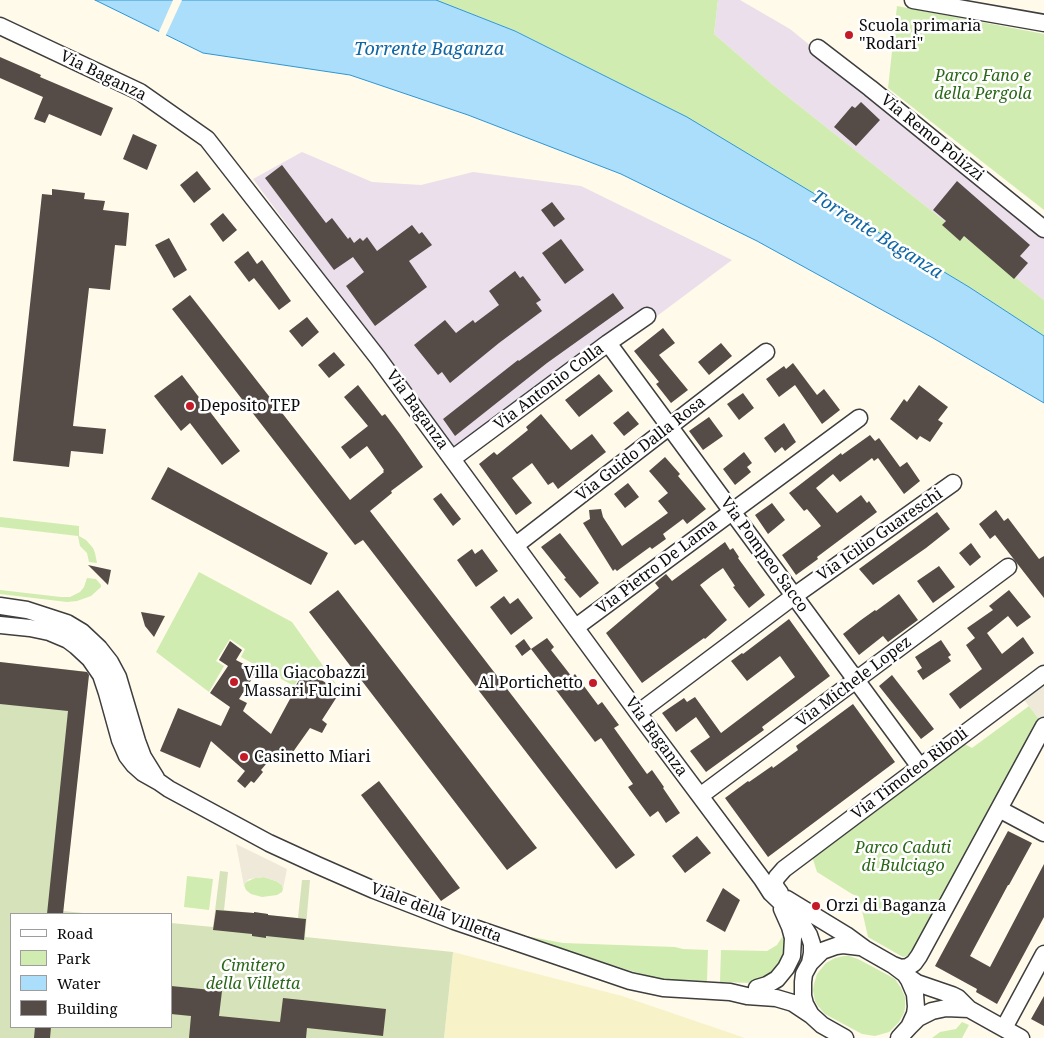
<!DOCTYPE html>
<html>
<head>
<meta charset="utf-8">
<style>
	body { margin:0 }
	#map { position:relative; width:1044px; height:1038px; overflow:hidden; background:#fffaea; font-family:"Noto Serif",serif }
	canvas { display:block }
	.legend { position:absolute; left:10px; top:913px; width:162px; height:115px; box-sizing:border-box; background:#fff; border:1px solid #9d9d9d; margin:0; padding:6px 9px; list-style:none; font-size:15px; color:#0b0b0b }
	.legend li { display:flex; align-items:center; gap:10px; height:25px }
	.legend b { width:25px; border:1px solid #9d9d9d }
</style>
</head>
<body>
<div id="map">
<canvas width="1044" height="1038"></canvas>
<ul class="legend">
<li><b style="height:6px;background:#fff"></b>Road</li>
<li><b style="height:14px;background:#d1ecb1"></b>Park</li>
<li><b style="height:14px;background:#abdefa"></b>Water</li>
<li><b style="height:14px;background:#554c47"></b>Building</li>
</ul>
</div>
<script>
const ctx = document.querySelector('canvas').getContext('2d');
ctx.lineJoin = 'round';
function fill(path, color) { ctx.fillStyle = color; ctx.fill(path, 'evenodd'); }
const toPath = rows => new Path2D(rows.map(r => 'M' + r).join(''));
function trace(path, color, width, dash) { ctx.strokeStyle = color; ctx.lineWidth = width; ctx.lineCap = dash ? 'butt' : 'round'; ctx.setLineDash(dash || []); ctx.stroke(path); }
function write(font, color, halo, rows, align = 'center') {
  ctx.font = font + ' "Noto Serif",serif'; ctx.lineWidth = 5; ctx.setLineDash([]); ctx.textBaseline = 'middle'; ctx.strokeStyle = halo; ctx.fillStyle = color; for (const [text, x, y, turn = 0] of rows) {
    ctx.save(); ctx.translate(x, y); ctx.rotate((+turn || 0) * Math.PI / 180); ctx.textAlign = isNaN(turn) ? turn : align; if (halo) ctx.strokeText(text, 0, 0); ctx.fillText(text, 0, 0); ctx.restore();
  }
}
fill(toPath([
	[718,0,740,0,790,29,1044,236,1044,300,773,85,714,34],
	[302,152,372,182,421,185,473,172,581,186,732,260,463,461,253,179]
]), '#eadfeb');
fill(toPath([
	[453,952,622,996,745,1038,444,1038]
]), '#f7f2c8');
fill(toPath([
	[436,0,718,0,714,34,773,85,1044,300,1044,336,969,287,687,117,516,31],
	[897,6,1044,34,1044,210,888,88],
	[0,517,79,526,79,536,86,540,93,548,95,553,97,563,89,562,87,553,80,546,78,536,0,527],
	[199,572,292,622,336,684,305,668,294,686,241,657,245,649,230,639,216,661,224,666,209,692,156,652],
	[87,578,96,579,101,585,101,587,91,596,77,601,67,602,0,594,0,590,61,597,70,597,80,592,84,587],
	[1029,706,1039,719,917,953,903,957,868,937,859,897,852,894,817,872,811,853,961,747,959,743,961,742,972,748],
	[187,876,213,879,209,910,184,907],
	[264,877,276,881,282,885,283,889,282,892,277,895,262,897,251,894,246,890,244,885,246,882,255,878],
	[526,936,563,943,675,947,683,949,708,950,707,981,670,980,648,976,605,963],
	[786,936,788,948,777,971,754,983,720,982,721,950,767,951,777,945,782,937],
	[844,956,849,956,858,959,886,974,895,979,901,988,905,997,905,1008,904,1013,899,1022,889,1032,875,1036,862,1034,825,1014,818,1006,815,1001,813,990,814,984,817,974,826,963,835,958],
	[962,1022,969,1025,962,1038,932,1038,940,1032,956,1029]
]), '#d1ecb1');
fill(toPath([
	[0,662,89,672,63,911,93,914,11,914,11,1027,171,1027,171,923,213,927,220,871,228,872,224,910,254,913,254,912,268,914,268,915,298,918,302,880,310,880,305,937,453,952,444,1038,0,1038]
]), '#d6e2ba');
fill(toPath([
	[1044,679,1044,718,1028,738,1039,719,1021,696],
	[236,844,287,869,283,889,282,885,276,881,264,877,249,879,246,882,244,886]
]), '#efe9d9');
const water = toPath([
	[95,0,436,0,515,31,687,117,969,287,1044,336,1044,403,933,338,757,241,621,174,468,115,350,75,203,53,95,0]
]);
fill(water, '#abdefa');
trace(water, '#2d96d6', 1);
fill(toPath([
	[173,0,182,0,165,37,158,34]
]), '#fffaea');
fill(toPath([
	[0,57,41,75,40,77,113,108,101,136,49,114,45,123,34,119,43,97,0,78],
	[861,102,880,120,856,146,834,127,852,106,855,108],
	[133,134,157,145,147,170,123,159],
	[282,165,326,223,332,218,348,239,350,237,354,243,360,238,363,241,367,237,377,251,412,225,419,234,422,232,432,245,409,261,427,287,375,326,346,286,364,272,353,257,334,270,265,178],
	[197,171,211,189,194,203,180,185],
	[957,181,1030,245,1020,256,1028,263,1014,279,964,236,960,241,942,225,946,221,933,210],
	[52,189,85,193,84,199,105,201,103,210,129,213,126,246,115,245,110,290,89,288,73,426,106,429,103,454,71,451,69,467,13,461,42,194,52,195],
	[552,202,565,219,554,227,541,210],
	[223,213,237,230,223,242,210,224],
	[169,238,187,270,174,278,155,245],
	[561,239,584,270,565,284,542,253],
	[248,251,257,264,262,260,291,301,279,310,254,278,249,282,234,262],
	[515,271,520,278,523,276,541,300,536,303,542,311,499,343,450,383,442,372,438,375,414,345,445,320,456,333,473,320,475,323,499,305,489,291],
	[613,293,624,308,547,363,455,436,443,419,518,360,519,361],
	[190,295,350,500,384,472,383,471,384,470,367,446,350,459,341,447,368,426,344,397,358,385,382,416,385,414,400,434,423,467,391,491,392,493,370,511,635,855,616,869,363,540,355,545,172,309],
	[307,317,319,332,302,347,289,331],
	[663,328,675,343,659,355,688,390,671,403,656,384,659,382,634,351],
	[721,343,732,356,709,375,698,362],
	[334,352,345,365,329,378,318,365],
	[793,363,817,395,824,389,840,410,822,424,795,385,779,397,766,379,784,366,786,369],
	[599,374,613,391,579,417,565,400],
	[182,375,240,451,222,465,190,423,181,431,154,396],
	[919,385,948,407,938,420,943,423,930,442,920,436,917,440,890,419,904,399,907,402],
	[743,393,754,408,739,420,727,404],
	[628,411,639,424,624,436,613,423],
	[541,414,571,450,592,434,606,452,558,489,553,482,548,485,532,463,512,478,532,503,516,515,479,464,494,452,497,455,528,430,526,427],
	[709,417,723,436,703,450,689,431],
	[784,423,796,442,785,451,782,447,775,453,764,438],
	[870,435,875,441,879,438,900,467,907,462,920,481,904,494,878,458,874,461,872,458,840,482,833,474,816,488,837,513,861,495,867,503,869,501,877,512,817,557,818,559,796,575,782,555,821,526,807,509,804,511,789,493,841,453,842,455],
	[744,452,752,463,747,467,751,472,735,485,723,469],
	[665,457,680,474,678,476,706,509,687,524,683,519,663,534,666,539,652,549,650,547,617,571,615,569,613,571,583,523,590,519,589,510,601,509,603,517,622,546,668,513,658,501,668,493,649,471],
	[168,467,328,553,311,585,151,499],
	[628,483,639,497,625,508,614,494],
	[441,493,461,519,453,526,433,499],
	[772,503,785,520,768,534,755,515],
	[996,510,1004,521,1008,518,1039,559,1044,556,1044,598,995,535,990,539,979,524],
	[937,512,950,529,926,548,873,585,859,569],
	[560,533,599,583,580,598,564,579,566,578,541,547],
	[725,542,730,550,733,548,739,557,738,558,765,595,749,608,733,587,735,586,723,568,713,575,700,585,727,620,705,639,704,638,642,683,606,633,659,588,655,583,666,574,672,581],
	[971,543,981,557,970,566,959,553],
	[472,549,475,554,482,549,498,571,476,587,457,560],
	[88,565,111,570,108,585],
	[939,566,955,587,933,603,917,581],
	[338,590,537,848,507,870,309,612],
	[1009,590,1031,617,1017,627,1008,616,987,633,1002,654,1023,637,1034,653,960,709,949,694,982,669,966,645,975,638,967,628,993,610,989,606],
	[899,594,918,620,888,642,883,636,859,655,843,634,861,620,875,610,876,611],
	[504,596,510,604,518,598,533,618,511,635,490,607],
	[141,612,165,616,154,637,145,626],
	[789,619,830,676,762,727,764,730,706,772,690,751,710,737,696,717,676,732,662,713,684,698,687,702,695,697,721,733,795,677,780,656,747,681,731,661,742,653,743,654],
	[547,638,554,647,551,650,572,677,575,674,598,705,602,702,619,725,614,728,647,774,652,770,664,787,663,788,680,813,666,823,658,811,650,817,628,787,633,784,601,738,595,742,556,690,560,687,531,649],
	[524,639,531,649,522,656,515,646],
	[941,640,951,655,948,657,951,661,923,680,917,671,922,668,915,657],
	[230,641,242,650,236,660,257,671,239,699,247,703,243,711,271,734,297,686,296,685,306,670,340,692,322,720,327,724,322,733,310,728,288,759,278,750,261,770,263,772,254,783,251,781,245,788,237,781,245,771,211,741,200,768,160,751,178,708,221,726,230,707,210,693,228,666,219,660],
	[0,662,87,672,89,675,63,914,47,914,68,711,0,704],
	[892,675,934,729,921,739,879,686],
	[853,704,895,762,768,857,725,798,748,781,749,782,772,766,773,768,798,750,796,746],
	[379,781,460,888,441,901,361,795],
	[1008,831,1032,843,1009,885,1008,885,970,956,990,967,1044,864,1044,917,997,1004,976,992,977,989,935,966],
	[697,836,711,853,685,873,672,856],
	[723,888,740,900,725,932,706,921],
	[216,910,254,913,254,912,268,914,268,915,306,919,304,940,266,936,266,938,252,936,252,934,213,930],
	[171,986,222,991,219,1016,280,1022,283,998,386,1009,383,1036,307,1028,306,1038,189,1038,191,1016,171,1014],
	[1044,996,1044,1026,1031,1019],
	[35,1027,51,1027,50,1038,34,1038]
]), '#554c47');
const minor = toPath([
	[913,0,1044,23],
	[0,26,140,92,207,139,378,358,638,713,762,879,771,893,793,914,804,927,809,935,812,944,812,953,810,963],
	[818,48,870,88,1044,229],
	[608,343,920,767],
	[452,459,608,343,647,316],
	[516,545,766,352],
	[0,606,27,610,67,623,82,632,99,648,110,662,118,677,137,741,143,757,156,778],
	[0,625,30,628,49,632,68,640,76,646,90,659,101,675,107,693,120,740,127,756,134,765,143,773,159,782,169,789,269,843,317,865,374,890,454,921,630,981,663,988,730,992,747,996,776,998,793,1003,811,1015],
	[576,627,859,418],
	[638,713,794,596,953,483],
	[700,796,1008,567],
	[999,809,1044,833],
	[780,893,775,886,775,881,777,877,784,869,1044,674],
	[787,899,846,935,865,949,893,965,905,974,909,980,915,994,916,1007,915,1014,909,1027,899,1038],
	[893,965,901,968,908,967,914,963,919,956,1044,726],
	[907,976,917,983,952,995,958,998,969,1009,1021,1038],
	[757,988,767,985,777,979,786,968,792,956,793,938,790,927,782,909],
	[909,1027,918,1018,932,1011,946,1008,969,1009],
	[1004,1028,1044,954],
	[845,1038,822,1025,811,1015,805,1004,803,996,803,982,804,974,810,963,822,951,836,946,843,945,860,947]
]);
trace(minor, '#3e3e3e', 19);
trace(minor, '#fff', 16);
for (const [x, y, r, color] of [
	[849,35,5,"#c41b27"],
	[190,406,5,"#c41b27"],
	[234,682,5,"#c41b27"],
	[593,683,5,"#c41b27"],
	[244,757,5,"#c41b27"],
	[816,906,5,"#c41b27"]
]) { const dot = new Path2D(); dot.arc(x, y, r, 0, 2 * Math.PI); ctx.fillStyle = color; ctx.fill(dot); trace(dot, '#fff', 2); }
write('16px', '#0b0b0b', '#fff', [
	["Scuola primaria",859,26],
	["\"Rodari\"",859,44],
	["Deposito TEP",200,406],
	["Villa Giacobazzi",244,673],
	["Massari Fulcini",244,691],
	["Al Portichetto",583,683,"right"],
	["Casinetto Miari",254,757],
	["Orzi di Baganza",826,906]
], 'left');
write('16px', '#0b0b0b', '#fff', [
	["Via Baganza",103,76,26],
	["Via Remo Polizzi",932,138,39],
	["Via Antonio Colla",549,387,-37],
	["Via Baganza",417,410,54],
	["Via Guido Dalla Rosa",641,449,-38],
	["Via Icilio Guareschi",880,535,-35],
	["Via Pompeo Sacco",764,555,54],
	["Via Pietro De Lama",657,567,-37],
	["Via Michele Lopez",854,682,-37],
	["Via Baganza",656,737,54],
	["Via Timoteo Riboli",910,774,-37],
	["Viale della Villetta",436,913,21]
]);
write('italic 16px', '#2a6718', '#fff', [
	["Parco Fano e",983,76],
	["della Pergola",983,94],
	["Parco Caduti",903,848],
	["di Bulciago",903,866],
	["Cimitero",253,966],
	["della Villetta",253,984]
]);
write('italic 18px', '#0e66a4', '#fff', [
	["Torrente Baganza",429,50],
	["Torrente Baganza",877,235,32]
]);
</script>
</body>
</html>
